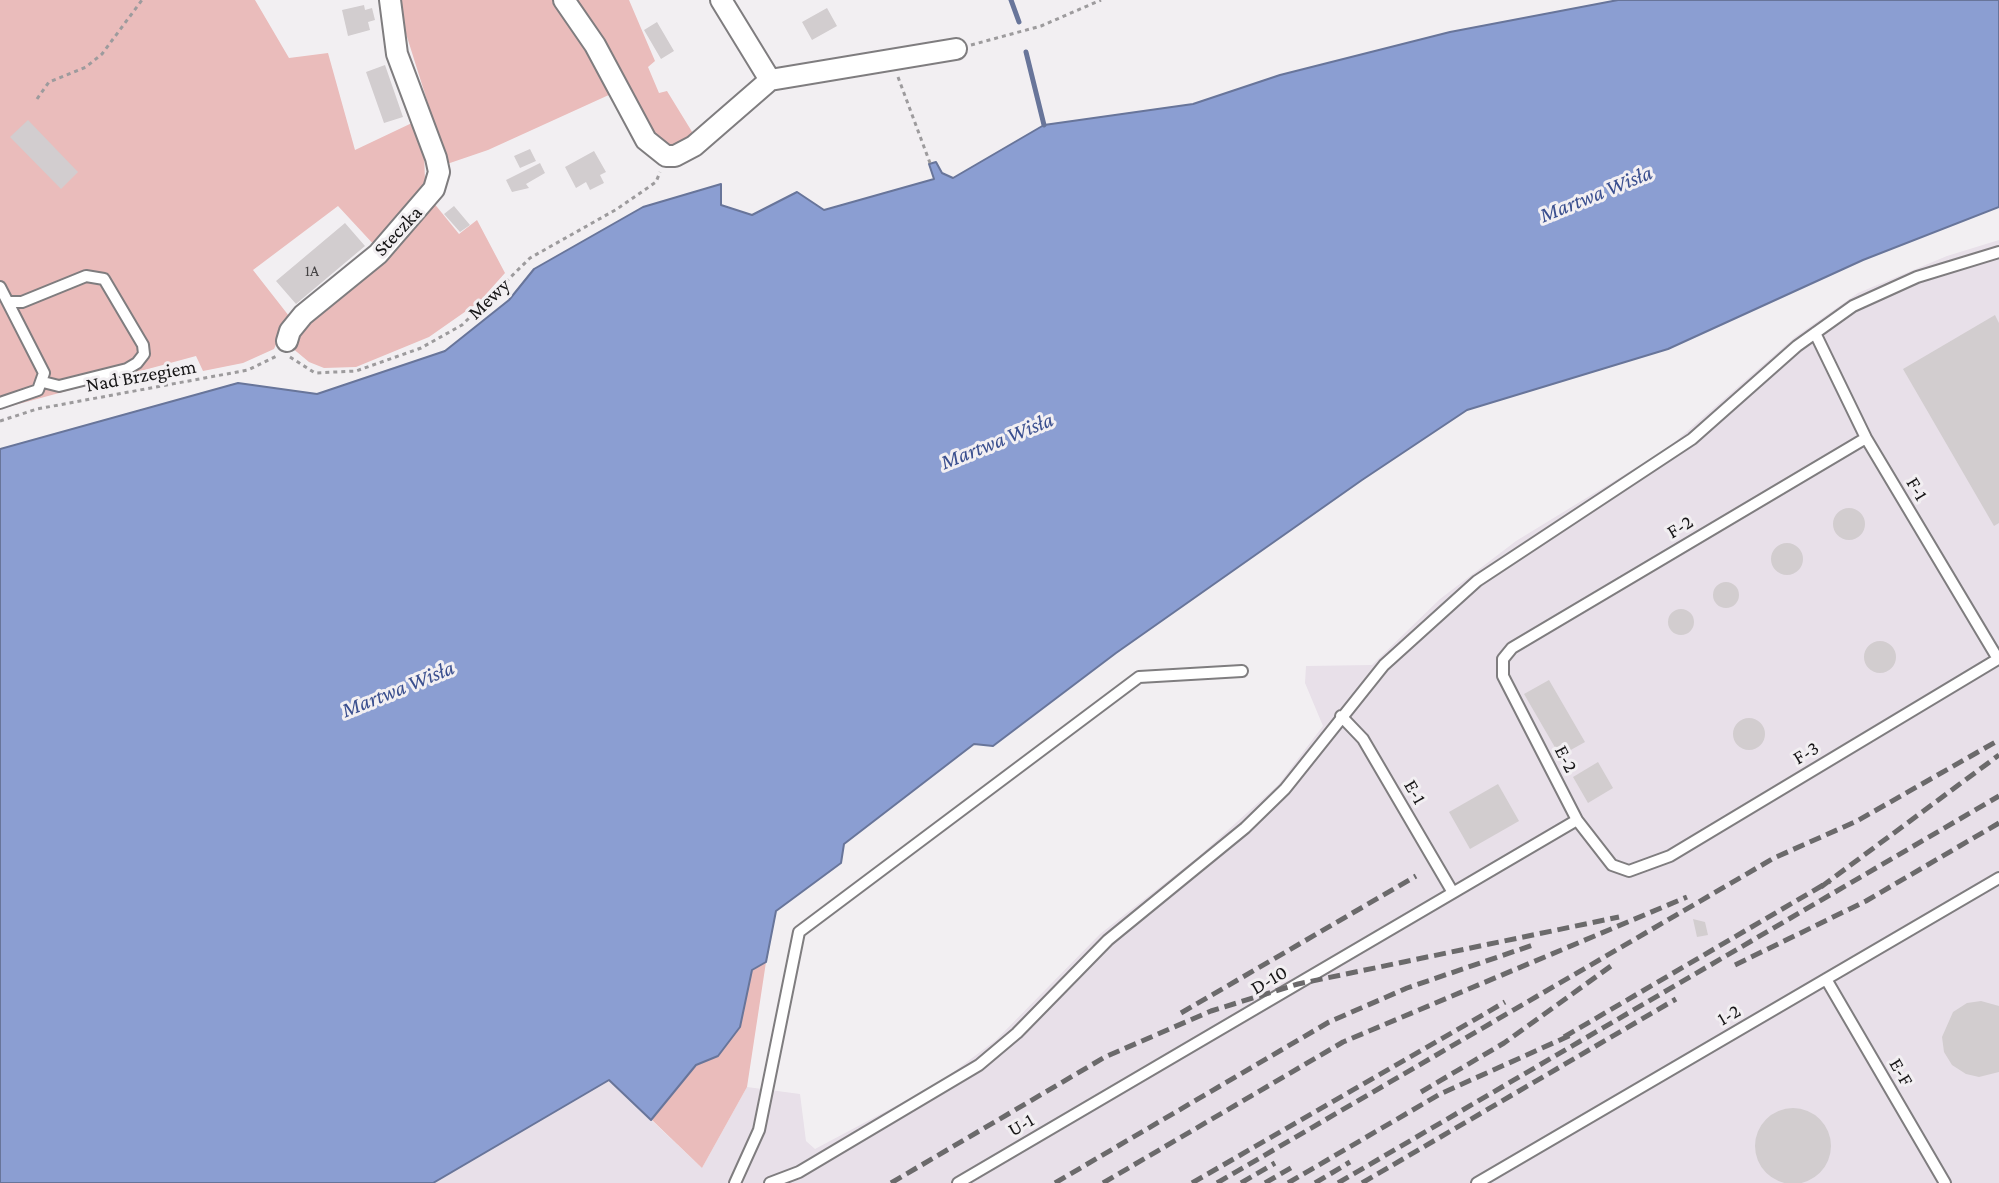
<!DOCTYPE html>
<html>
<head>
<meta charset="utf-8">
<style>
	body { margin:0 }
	canvas { display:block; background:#f2eff2 }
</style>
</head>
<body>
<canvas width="1999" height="1183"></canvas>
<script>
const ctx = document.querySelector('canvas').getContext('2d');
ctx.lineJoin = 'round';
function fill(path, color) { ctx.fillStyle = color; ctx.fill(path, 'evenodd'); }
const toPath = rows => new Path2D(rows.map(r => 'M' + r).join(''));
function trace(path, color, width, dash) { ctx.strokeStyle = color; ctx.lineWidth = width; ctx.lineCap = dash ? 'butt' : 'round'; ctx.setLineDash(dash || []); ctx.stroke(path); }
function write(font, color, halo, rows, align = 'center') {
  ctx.font = font + ' "Crimson Pro",serif'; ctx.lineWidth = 6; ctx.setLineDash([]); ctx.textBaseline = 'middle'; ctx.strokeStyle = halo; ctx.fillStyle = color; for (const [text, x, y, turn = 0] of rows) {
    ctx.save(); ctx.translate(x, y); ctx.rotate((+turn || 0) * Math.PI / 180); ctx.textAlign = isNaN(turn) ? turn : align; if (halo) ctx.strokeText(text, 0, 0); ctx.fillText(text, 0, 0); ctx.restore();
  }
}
fill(toPath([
	[1999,240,1999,1183,433,1183,609,1080,702,1168,747,1087,800,1094,806,1141,815,1149,939,1083,996,1040,1100,934,1198,857,1278,785,1323,726,1305,683,1306,666,1372,665,1440,599,1516,541,1668,448,1795,337,1858,293,1947,256]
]), '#e8e0e9');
fill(toPath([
	[0,0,255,0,289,58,328,53,355,150,414,122,424,152,425,181,413,209,376,247,338,206,253,270,289,316,274,349,243,363,203,371,196,356,0,409],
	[402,0,559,0,611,94,488,150,447,164,402,21],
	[574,0,629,0,655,61,648,67,659,93,667,91,694,135,675,150,660,146],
	[433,202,459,234,477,220,505,273,479,302,429,337,356,367,324,368,309,362,291,347,297,325],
	[766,962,747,1087,702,1168,652,1120,696,1065,718,1056,740,1027,752,970]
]), '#eabcbb');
const water = toPath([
	[1618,0,1999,0,1999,207,1863,260,1668,349,1467,410,1362,480,1116,653,993,746,974,744,844,844,841,863,776,911,766,962,752,970,740,1027,718,1056,696,1065,651,1120,609,1080,433,1183,0,1183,0,449,238,383,317,394,445,351,509,300,534,269,643,207,721,184,721,205,752,215,797,192,824,210,934,179,929,164,936,162,942,173,953,178,1044,125,1193,104,1280,75,1450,32,1618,0]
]);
fill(water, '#8b9ed2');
trace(water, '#68759a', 2);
trace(toPath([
	[1011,0,1019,22],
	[1026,52,1044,125]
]), '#68759a', 5);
fill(toPath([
	[364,5,365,10,372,8,375,20,368,22,370,30,348,36,342,10],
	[827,8,837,26,812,40,802,22],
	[657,22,674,51,661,59,644,30],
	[385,65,403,117,384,123,366,72],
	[28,120,78,172,61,189,10,137],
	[530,149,536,161,520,168,514,156],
	[594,151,606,172,600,175,604,183,590,190,586,182,576,188,565,167],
	[540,163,545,173,526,184,529,188,512,192,506,180],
	[454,206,470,225,460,232,444,214],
	[345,223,365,246,296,304,276,281],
	[1995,315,1999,323,1999,523,1994,526,1903,369],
	'1833 524a16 16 0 1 1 32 0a16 16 0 1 1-32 0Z',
	'1771 559a16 16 0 1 1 32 0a16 16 0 1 1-32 0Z',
	'1713 595a13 13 0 1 1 26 0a13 13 0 1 1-26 0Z',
	'1668 622a13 13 0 1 1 26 0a13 13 0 1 1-26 0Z',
	'1864 657a16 16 0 1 1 32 0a16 16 0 1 1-32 0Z',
	[1549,680,1585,742,1560,756,1524,694],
	'1733 734a16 16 0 1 1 32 0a16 16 0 1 1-32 0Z',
	[1598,762,1613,788,1588,803,1573,777],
	[1498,784,1519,821,1470,849,1449,812],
	[1693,919,1705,922,1708,935,1697,937],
	[1981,1001,1999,1006,1999,1072,1979,1077,1966,1074,1952,1065,1944,1052,1942,1037,1953,1012,1967,1003],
	'1755 1146a38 38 0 1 1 76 0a38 38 0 1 1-76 0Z'
]), '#d2cdcf');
const service = toPath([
	[0,287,44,373,38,390,0,403],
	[10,302,22,302,86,276,104,279,143,345,144,354,137,363,127,369,59,386,43,382],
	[1815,333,1866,438,1998,659,1670,856,1629,871,1612,865,1577,820,1503,676,1503,659,1512,648,1866,438],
	[1341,716,1363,739,1452,891],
	[1826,979,1945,1183],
	[735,1183,759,1130,799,932,1139,677,1242,671],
	[770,1183,799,1172,979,1065,1017,1033,1108,940,1245,828,1285,789,1384,665,1477,581,1692,439,1797,346,1853,306,1917,277,1999,252],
	[958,1183,1577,820],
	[1477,1183,1999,878]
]);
const minor = toPath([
	[564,0,595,45,646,140,666,156,675,156,694,146,770,80,956,49],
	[721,0,770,80],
	[287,341,290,331,303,315,378,254,434,189,439,172,436,158,397,54,390,0]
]);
trace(service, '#7f7d7f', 14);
trace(minor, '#7f7d7f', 24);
trace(toPath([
	[971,45,1041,26,1101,0],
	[898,77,930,163],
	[37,99,49,82,86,67,102,54,142,0],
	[290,357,315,373,356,371,421,348,462,325,530,258,617,209,656,182,660,172],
	[0,421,37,409,248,370,279,355]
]), '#9d9b9d', 3, [4, 4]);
trace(service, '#fff', 10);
trace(minor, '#fff', 20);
trace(toPath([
	[1821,887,1999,755],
	[1735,965,1866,901,1999,823],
	[1181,1013,1416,876],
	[1564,1037,1830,881],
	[1421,1092,1504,1043,1611,966],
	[891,1183,1105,1057,1211,1011,1298,984,1619,917],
	[1055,1183,1329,1022,1407,988,1533,945],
	[1103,1183,1343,1042,1687,897],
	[1192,1183,1505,1002],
	[1217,1183,1774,858,1857,821,1999,740],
	[1241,1183,1275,1163],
	[1265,1183,1296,1165],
	[1288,1183,1440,1094,1571,1035],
	[1315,1183,1350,1162],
	[1338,1183,1999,796],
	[1362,1183,1676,999]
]), '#6b6a6b', 5, [12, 6]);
write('16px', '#454344', null, [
	["1A",312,271]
]);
write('20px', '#161516', '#f2eff2', [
	["Steczka",398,231,-47],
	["Mewy",489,299,-44],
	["Nad Brzegiem",141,376,-10],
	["F-1",1917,489,59],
	["F-2",1680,527,-31],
	["F-3",1806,753,-31],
	["E-2",1566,759,63],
	["E-1",1415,792,60],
	["D-10",1269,980,-30],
	["1-2",1729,1015,-30],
	["E-F",1901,1072,60],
	["U-1",1021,1125,-30]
]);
write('italic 22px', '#394e8e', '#f2eff2', [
	["Martwa Wisła",1596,194,-22],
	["Martwa Wisła",997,441,-22],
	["Martwa Wisła",398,689,-22]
]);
</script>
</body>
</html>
